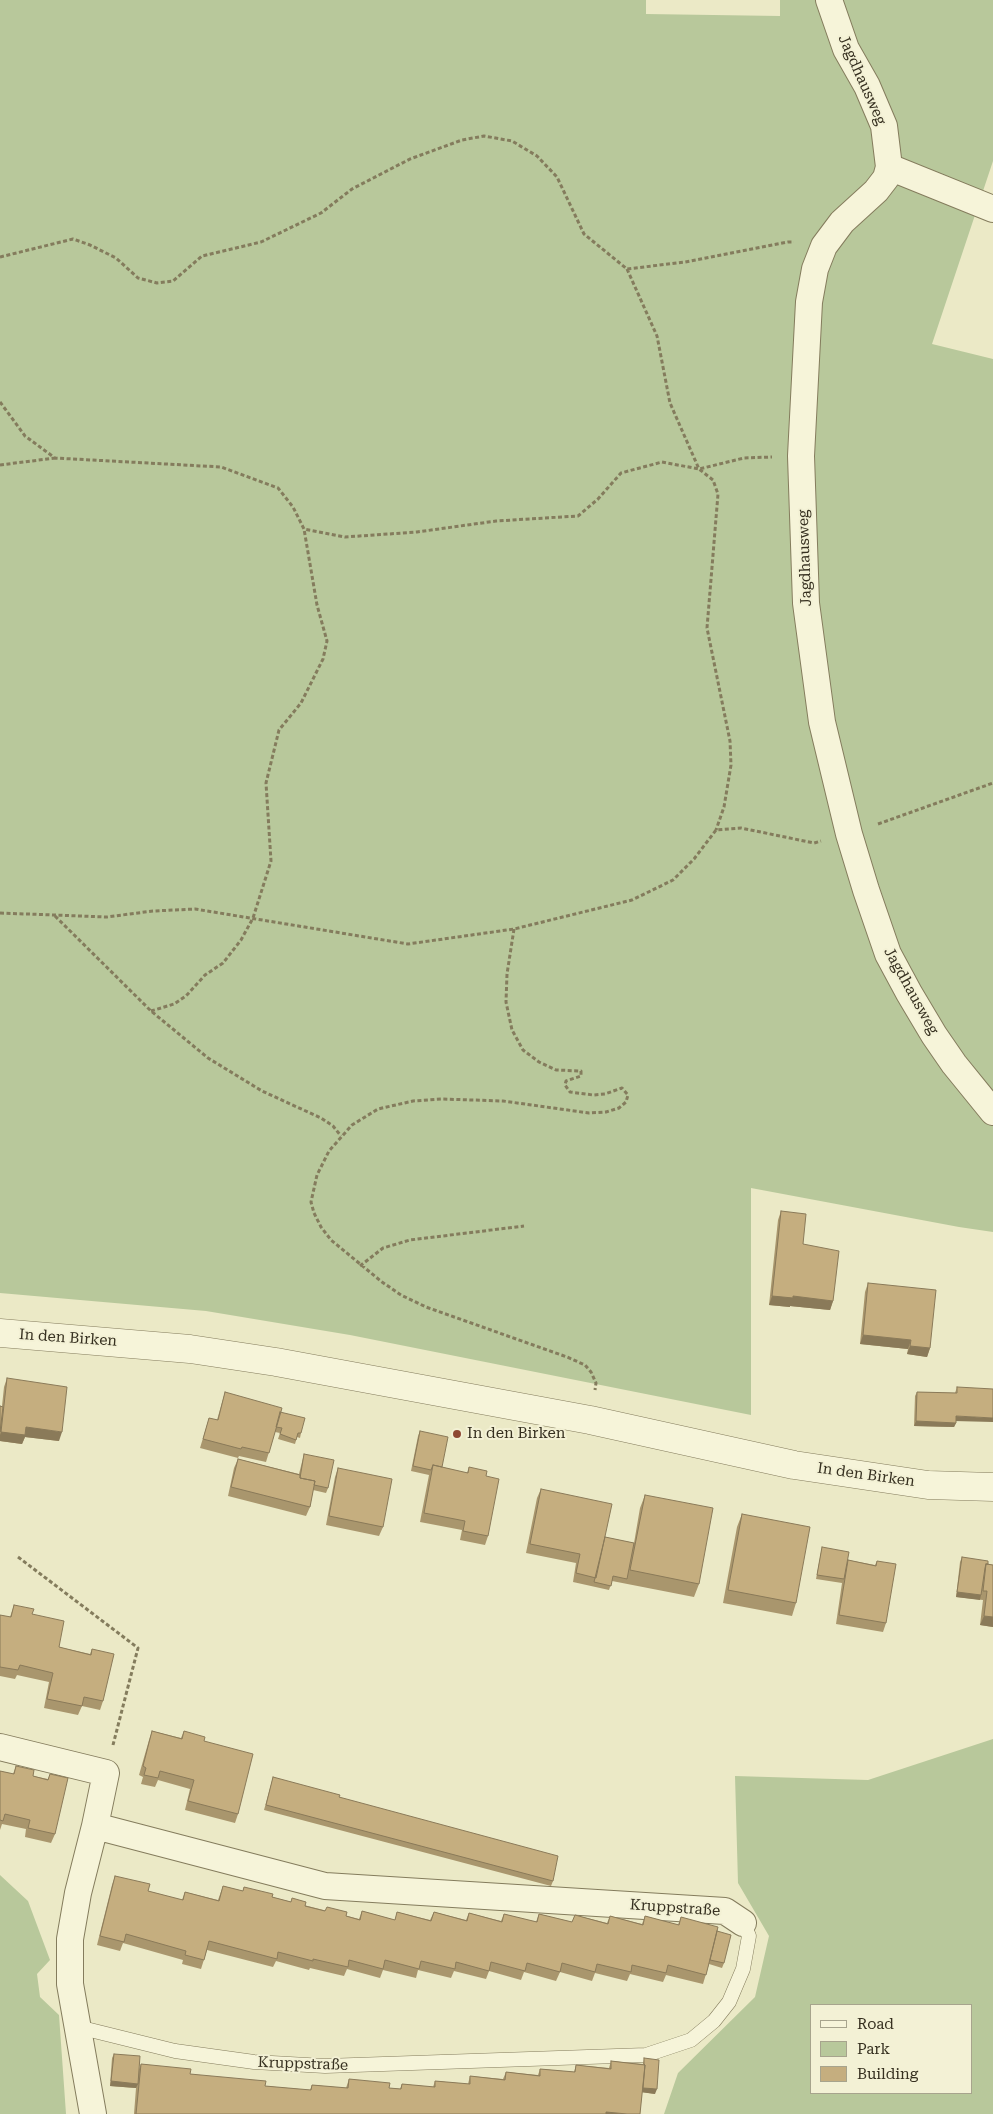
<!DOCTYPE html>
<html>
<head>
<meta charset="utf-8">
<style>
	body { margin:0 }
	#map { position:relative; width:993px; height:2114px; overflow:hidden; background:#ebe9c6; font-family:"Roboto Serif",serif }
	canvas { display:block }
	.legend { position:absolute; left:810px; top:2004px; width:162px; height:90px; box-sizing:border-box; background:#f3f1d5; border:1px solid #a7a48d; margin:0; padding:6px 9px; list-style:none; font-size:15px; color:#363020 }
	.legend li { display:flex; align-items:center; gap:10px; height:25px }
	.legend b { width:25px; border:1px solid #a7a48d }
</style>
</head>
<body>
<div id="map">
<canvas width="993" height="2114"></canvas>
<ul class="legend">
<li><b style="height:6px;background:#f6f4d9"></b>Road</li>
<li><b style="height:14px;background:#b8c89b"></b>Park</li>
<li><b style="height:14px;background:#c5ae7f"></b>Building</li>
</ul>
</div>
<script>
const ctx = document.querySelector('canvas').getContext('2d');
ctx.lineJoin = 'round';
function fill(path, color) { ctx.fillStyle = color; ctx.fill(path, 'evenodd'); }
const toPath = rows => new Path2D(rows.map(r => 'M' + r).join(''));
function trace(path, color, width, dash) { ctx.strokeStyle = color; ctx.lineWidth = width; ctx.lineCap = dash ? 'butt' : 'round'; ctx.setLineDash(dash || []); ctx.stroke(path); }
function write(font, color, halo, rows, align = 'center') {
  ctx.font = font + ' "Roboto Serif",serif'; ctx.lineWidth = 4; ctx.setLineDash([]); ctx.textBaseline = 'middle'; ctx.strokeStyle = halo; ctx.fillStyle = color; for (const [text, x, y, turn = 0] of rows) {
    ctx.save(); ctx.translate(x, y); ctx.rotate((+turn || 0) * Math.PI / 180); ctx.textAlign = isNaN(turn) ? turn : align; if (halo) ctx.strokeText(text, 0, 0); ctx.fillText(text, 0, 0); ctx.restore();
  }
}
fill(toPath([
	[0,0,646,0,646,14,780,16,780,0,993,0,993,161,932,344,993,359,993,1232,959,1227,751,1188,751,1415,350,1335,206,1311,0,1293],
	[993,1739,993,2114,664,2114,678,2073,755,1997,769,1936,738,1883,735,1776,868,1780],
	[812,2005,972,2005,972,2093,812,2093],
	[0,1875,28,1901,50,1960,37,1974,40,1997,59,2015,66,2114,0,2114]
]), '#b8c89b');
const service = toPath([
	[78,2027,175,2051,254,2062,325,2066,646,2055,691,2040,714,2021,729,2002,743,1969,749,1936,743,1923]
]);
const minor = toPath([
	[829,0,846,49,867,86,884,126,889,167,886,178,876,191,842,222,824,246,815,269,809,302,801,456,806,603,822,722,849,834,866,890,888,954,909,993,934,1035,954,1064,993,1112],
	[889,167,993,209],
	[0,1747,106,1773,95,1826],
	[93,2114,70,1984,70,1939,78,1893,95,1826,325,1886,725,1911,743,1923]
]);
const tertiary = toPath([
	[0,1333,190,1349,276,1362,590,1420,794,1465,928,1485,993,1487]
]);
trace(service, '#847c5d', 15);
trace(minor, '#847c5d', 28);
trace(tertiary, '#847c5d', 29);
trace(toPath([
	[0,257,73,239,90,245,116,258,138,278,157,283,173,281,202,256,261,242,321,213,352,189,410,159,462,140,484,136,512,141,537,156,557,177,584,234,627,269,685,262,788,242,794,242],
	[627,269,657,336,670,403,699,469,713,480,718,494,707,628,730,741,731,765,724,807,716,830],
	[0,402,25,436,55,458,221,467,278,488,293,507,304,529,345,537,417,532,496,521,578,516,598,499,621,473,662,462,699,469,744,458,772,457],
	[0,465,55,458],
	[878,824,993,783],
	[0,913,107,917,153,911,195,909,408,944,514,929,632,900,673,880,694,859,716,830,741,828,814,843,821,841],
	[55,916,151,1011,208,1058,262,1091,321,1118,333,1126,341,1136],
	[514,929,507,974,506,1002,512,1030,523,1050,539,1062,556,1070,581,1071,581,1076,566,1081,565,1085,570,1092,593,1095,605,1094,622,1088,628,1095,626,1102,619,1108,606,1112,589,1113,503,1101,441,1099,413,1101,378,1109,352,1125,329,1151,317,1175,311,1202,314,1213,321,1227,331,1240,382,1282,401,1295,426,1307,567,1357,585,1365,591,1372,596,1383,595,1390],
	[151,1011,174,1004,186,996,205,975,223,963,241,940,253,918,271,861,266,783,279,730,301,703,323,659,327,641,317,605,304,529],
	[360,1266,383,1248,410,1240,524,1226],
	[18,1557,138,1648,113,1745]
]), '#847c5d', 3, [4, 2.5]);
trace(service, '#f6f4d9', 14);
trace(minor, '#f6f4d9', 26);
trace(tertiary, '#f6f4d9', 28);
fill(toPath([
	[781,1211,803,1244,833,1301,830,1310,790,1306,790,1307,769,1305,778,1220],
	[868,1283,930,1348,927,1357,907,1354,908,1349,860,1344,865,1292],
	[7,1378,59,1441,25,1437,22,1444,0,1441,0,1406,2,1406,4,1387],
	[957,1387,956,1423,954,1427,914,1426,915,1396,917,1392,955,1393],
	[225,1392,280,1412,301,1433,300,1438,297,1437,295,1444,278,1439,280,1433,275,1432,266,1462,239,1456,238,1458,200,1448,209,1418,217,1420],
	[420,1431,442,1467,467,1473,469,1467,486,1476,488,1536,485,1545,460,1540,462,1530,420,1522,429,1475,411,1471,418,1436],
	[304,1454,328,1488,326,1493,313,1490,310,1507,306,1516,228,1496,234,1468,238,1459,299,1474],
	[338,1468,383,1527,379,1536,326,1525,335,1477],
	[541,1489,605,1537,634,1543,640,1508,645,1495,699,1584,694,1597,612,1581,609,1590,573,1582,576,1563,526,1553,537,1498],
	[742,1514,796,1603,792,1616,723,1603,737,1527],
	[822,1547,846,1565,848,1560,875,1565,877,1561,886,1623,883,1632,836,1624,842,1583,816,1579,821,1552],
	[962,1557,993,1565,993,1627,980,1625,983,1600,956,1597,960,1562],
	[14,1605,32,1614,59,1647,90,1654,92,1649,103,1701,100,1710,82,1706,78,1715,44,1708,49,1682,17,1675,15,1679,0,1676,0,1615,10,1617],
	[152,1731,181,1738,184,1731,204,1741,238,1814,235,1823,185,1810,190,1789,158,1780,155,1787,141,1784,143,1777,139,1775,149,1740],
	[16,1766,33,1776,48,1779,50,1774,55,1834,51,1843,25,1837,26,1829,2,1824,0,1830,0,1771,13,1774],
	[273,1777,339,1797,553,1881,551,1886,264,1810],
	[115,1876,148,1891,182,1900,185,1892,218,1900,223,1886,243,1891,244,1887,272,1897,359,1919,362,1911,395,1920,397,1912,430,1920,434,1912,466,1920,469,1913,501,1921,504,1914,536,1922,539,1914,572,1922,575,1915,607,1923,610,1916,642,1924,645,1916,678,1925,681,1917,717,1931,724,1963,722,1968,709,1964,703,1984,666,1975,663,1982,630,1974,627,1981,595,1973,592,1981,560,1972,556,1981,524,1972,521,1980,489,1971,486,1979,454,1971,451,1978,418,1970,416,1978,383,1970,380,1978,347,1969,344,1976,310,1968,309,1970,276,1961,273,1967,207,1950,201,1969,182,1964,183,1960,123,1943,120,1951,97,1945,112,1885],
	[114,2054,139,2069,141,2064,190,2074,265,2086,310,2090,312,2085,346,2088,349,2079,389,2088,400,2089,402,2084,433,2087,435,2081,468,2084,470,2076,503,2079,506,2072,538,2075,540,2069,574,2072,576,2065,609,2068,611,2061,643,2064,644,2058,655,2094,642,2092,640,2114,134,2114,136,2088,110,2086,112,2058]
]), '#a9966d');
fill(toPath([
	[772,1296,793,1296,833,1301,830,1310,790,1306,790,1307,769,1305],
	[863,1335,911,1340,908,1349,860,1344],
	[910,1346,930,1348,927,1357,907,1354],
	[956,1416,993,1418,993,1422,954,1421],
	[916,1421,956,1423,954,1427,914,1426],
	[26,1427,62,1432,59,1441,25,1437,22,1444,0,1441,0,1435,1,1432],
	[957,1592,981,1595,980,1600,956,1597],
	[984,1616,993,1617,993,1627,980,1625],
	[111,2081,138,2084,136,2088,110,2086],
	[642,2087,657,2089,655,2094,640,2092],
	[606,2112,627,2114,606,2114]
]), '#8a7a59');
const building = toPath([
	[781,1211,806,1214,803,1244,839,1251,833,1301,793,1296,793,1298,772,1296,781,1211],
	[868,1283,936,1290,930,1348,910,1346,911,1340,863,1335,868,1283],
	[7,1378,67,1387,62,1432,26,1427,25,1435,1,1432,7,1378],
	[957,1387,993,1389,993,1418,956,1416,956,1423,916,1421,917,1392,957,1393,957,1387],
	[225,1392,282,1408,269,1453,242,1447,241,1449,203,1439,209,1418,218,1420,225,1392],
	[0,1406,3,1407,0,1432,0,1406],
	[280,1412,305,1418,301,1433,298,1433,296,1440,280,1434,282,1428,276,1427,280,1412],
	[420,1431,448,1437,442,1467,433,1465,431,1470,413,1466,420,1431],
	[304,1454,334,1460,328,1488,314,1485,315,1481,300,1478,304,1454],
	[238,1459,300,1475,300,1478,315,1481,310,1507,231,1487,238,1459],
	[433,1465,468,1473,469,1467,487,1471,486,1476,499,1479,488,1536,463,1531,465,1521,424,1513,433,1465],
	[338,1468,392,1479,383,1527,329,1516,338,1468],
	[541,1489,612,1504,596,1578,576,1573,580,1554,530,1544,541,1489],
	[645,1495,713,1508,699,1584,630,1570,645,1495],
	[742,1514,810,1527,796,1603,728,1590,742,1514],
	[605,1537,634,1543,627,1579,613,1576,611,1586,594,1582,605,1537],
	[822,1547,849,1552,844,1579,817,1575,822,1547],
	[962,1557,988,1561,988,1564,986,1564,985,1568,981,1595,957,1592,962,1557],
	[848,1560,876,1566,877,1561,896,1564,886,1623,839,1615,848,1560],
	[986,1564,993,1565,993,1617,984,1616,987,1591,983,1591,986,1564],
	[14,1605,34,1609,32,1614,64,1621,59,1647,91,1655,92,1649,114,1654,103,1701,84,1697,82,1706,47,1699,53,1673,20,1665,18,1670,0,1667,0,1615,11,1617,14,1605],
	[152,1731,182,1739,184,1731,205,1737,204,1741,253,1754,238,1814,188,1801,194,1780,160,1771,158,1778,144,1775,146,1768,143,1766,152,1731],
	[16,1766,34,1770,33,1776,48,1780,50,1774,68,1778,55,1834,28,1828,30,1820,5,1814,3,1821,0,1820,0,1771,14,1774,16,1766],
	[273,1777,340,1795,339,1797,558,1856,553,1881,266,1805,273,1777],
	[115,1876,150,1884,148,1891,183,1900,185,1892,219,1901,223,1886,243,1891,244,1887,273,1894,272,1897,291,1902,292,1898,306,1902,305,1906,325,1911,327,1907,347,1912,346,1916,360,1920,362,1911,395,1920,397,1912,431,1921,434,1912,467,1921,469,1913,502,1922,504,1914,537,1922,539,1914,572,1922,575,1915,608,1924,610,1916,643,1925,645,1916,679,1925,681,1917,718,1927,706,1975,668,1965,666,1973,632,1965,631,1972,597,1964,595,1972,562,1963,560,1972,527,1963,525,1971,491,1962,489,1971,456,1962,455,1969,421,1961,419,1969,385,1960,383,1969,349,1960,348,1967,313,1959,313,1961,278,1952,277,1959,209,1941,204,1960,185,1955,186,1951,126,1934,124,1942,100,1936,115,1876],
	[717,1931,731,1935,724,1963,710,1960,717,1931],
	[114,2054,140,2056,138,2084,111,2081,114,2054],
	[644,2058,659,2060,657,2089,643,2088,645,2065,644,2064,644,2058],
	[611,2061,645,2065,640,2114,627,2114,606,2112,606,2114,136,2114,141,2064,191,2069,190,2074,266,2081,265,2086,311,2090,312,2085,348,2088,349,2079,390,2083,389,2088,401,2089,402,2084,435,2087,435,2081,470,2084,470,2076,505,2080,506,2072,540,2076,540,2069,575,2072,576,2065,611,2069,611,2061]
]);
fill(building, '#c5ae7f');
trace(building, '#8a7a59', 1);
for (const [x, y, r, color] of [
	[457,1434,5,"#8e4833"]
]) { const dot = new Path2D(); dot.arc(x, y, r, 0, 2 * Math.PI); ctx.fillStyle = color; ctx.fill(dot); trace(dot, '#f3f1d5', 2); }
write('15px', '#363020', '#f3f1d5', [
	["Jagdhausweg",862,80,66],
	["Jagdhausweg",805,558,-92],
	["Jagdhausweg",911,991,61],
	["In den Birken",68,1338,4],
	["In den Birken",866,1475,8],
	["Kruppstraße",675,1908,4],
	["Kruppstraße",303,2064,2]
]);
write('15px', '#363020', '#f3f1d5', [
	["In den Birken",467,1434]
], 'left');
</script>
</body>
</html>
